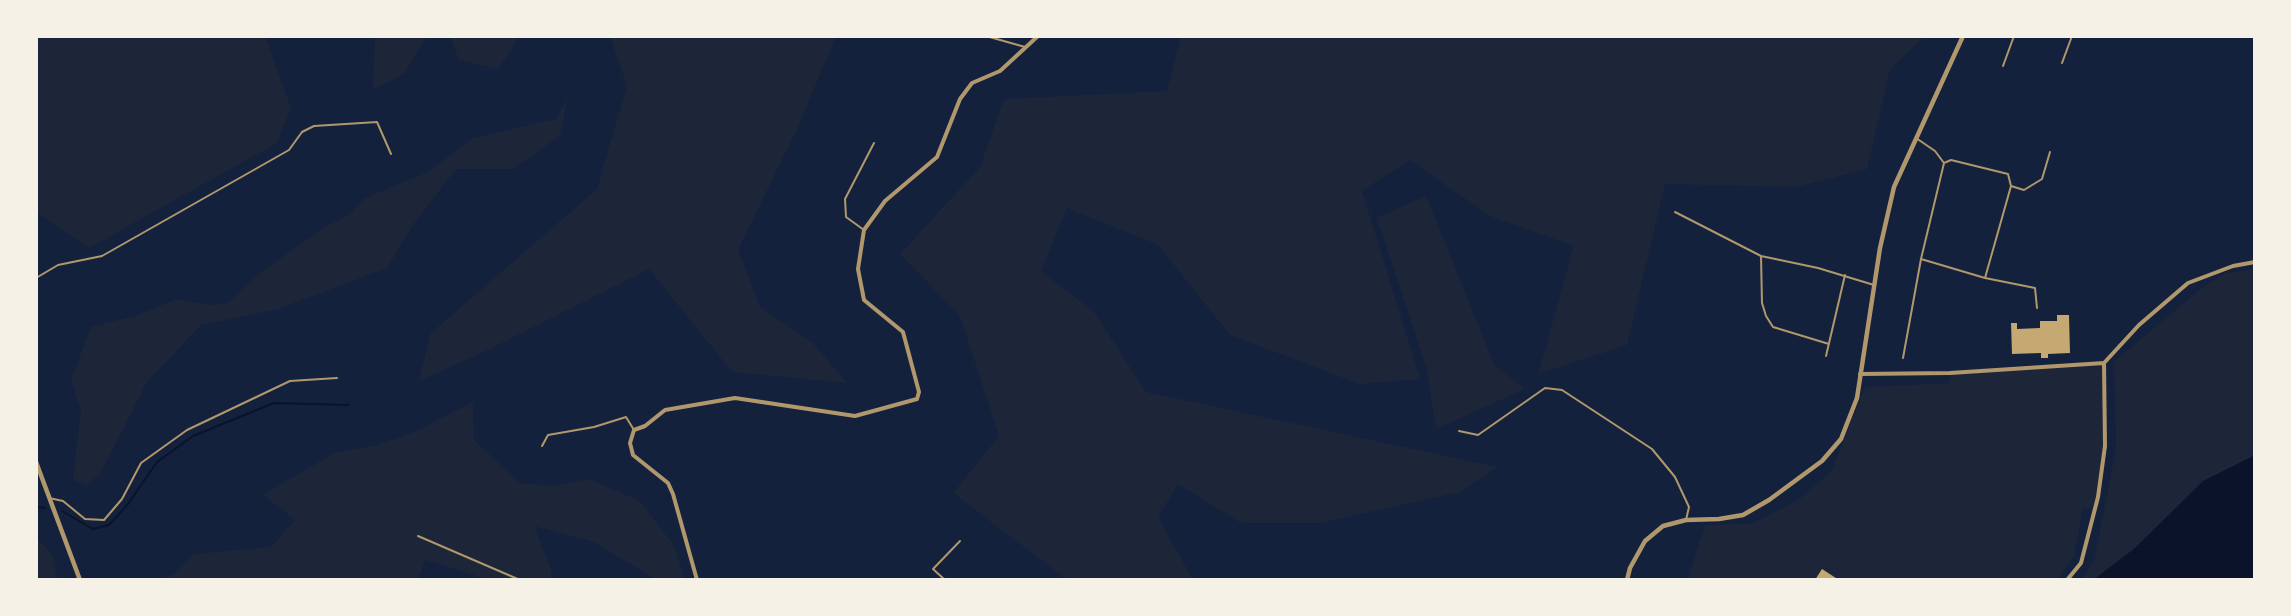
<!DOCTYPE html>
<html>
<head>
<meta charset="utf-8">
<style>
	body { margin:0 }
	#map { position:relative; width:2291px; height:616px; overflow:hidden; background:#14213d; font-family:"DejaVu Sans",sans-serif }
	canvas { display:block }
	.frame { position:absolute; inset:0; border:38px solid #f6f1e7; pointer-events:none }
</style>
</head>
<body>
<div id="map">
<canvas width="2291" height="616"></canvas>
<div class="frame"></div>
</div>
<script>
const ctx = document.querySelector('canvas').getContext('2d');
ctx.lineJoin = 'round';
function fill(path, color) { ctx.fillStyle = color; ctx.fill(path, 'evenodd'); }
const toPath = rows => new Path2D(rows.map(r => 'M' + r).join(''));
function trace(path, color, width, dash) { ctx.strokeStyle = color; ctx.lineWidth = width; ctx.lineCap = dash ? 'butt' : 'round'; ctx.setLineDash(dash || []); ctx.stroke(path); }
fill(toPath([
	[36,36,265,36,291,108,277,143,89,248,36,212],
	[375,36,426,36,405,73,373,90],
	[450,36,520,36,498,69,459,60],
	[610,36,836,36,799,125,738,250,760,307,813,343,847,383,732,372,649,269,490,349,419,381,431,333,597,189,627,86],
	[1181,36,1925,36,1890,69,1867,169,1796,187,1665,184,1627,345,1538,374,1574,246,1490,216,1410,160,1362,191,1420,379,1360,384,1230,335,1157,244,1067,208,1041,271,1094,312,1146,392,1498,467,1460,492,1320,523,1241,523,1178,484,1158,517,1193,580,1068,580,953,493,999,436,960,316,900,254,980,167,1004,99,1167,91],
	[568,96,560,136,513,169,456,169,413,225,387,268,278,309,201,325,147,382,100,474,86,486,73,480,81,411,71,380,91,327,135,316,176,299,209,305,228,303,261,272,325,227,349,215,365,198,426,173,473,138,556,119],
	[1426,196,1494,364,1525,389,1436,429,1427,370,1377,218],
	[2255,269,2255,580,2081,580,2094,561,2116,449,2114,362,2204,286,2226,273],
	[2104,363,2105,446,2098,497,2091,508,2083,508,2074,555,2057,580,1688,580,1705,525,1751,524,1798,500,1832,471,1865,387,1949,383,1950,373],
	[473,402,474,440,521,484,554,485,589,479,640,501,675,547,684,580,657,580,592,541,534,526,551,569,552,580,490,580,425,560,418,580,160,580,174,574,194,554,271,547,295,520,263,495,334,453,378,445,414,432],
	[36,537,53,556,57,580,38,580]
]), '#1d2539');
fill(toPath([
	[2255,455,2255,580,2093,580,2135,548,2203,481]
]), '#0b132b');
trace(toPath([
	[36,507,45,508],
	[62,511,93,529,109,525,128,504,157,462,193,436,274,403,349,405]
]), '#0b132b', 2);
fill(toPath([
	[2057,315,2069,315,2070,353,2048,354,2048,358,2041,358,2041,353,2012,354,2011,323,2017,323,2017,329,2040,328,2040,321,2057,321],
	[1822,569,1839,580,1815,580]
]), '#c6a872');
trace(toPath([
	[986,36,1025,47],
	[2062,63,2072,36],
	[2003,66,2014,36],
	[1944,163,1951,160,2008,174,2011,186,1985,278],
	[2011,186,2024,190,2042,179,2050,152],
	[1675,212,1761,256,1818,268,1874,285],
	[864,230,846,217,845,199,874,143],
	[1761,256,1762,303,1766,316,1773,327,1829,344],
	[1921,259,1985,278,2035,288,2037,308],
	[36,278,58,265,102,256,289,150,302,132,314,126,377,122,391,154],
	[1826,356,1845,275],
	[1903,358,1921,259,1944,163,1935,151,1916,138],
	[1459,431,1478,435,1545,388,1562,390,1652,449,1675,477,1689,507,1686,520],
	[542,446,548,435,594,427,626,417,634,430],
	[49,498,63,501,85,519,104,520,122,499,141,463,187,430,290,381,337,378],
	[418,536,520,580],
	[945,580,933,569,960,541]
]), '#b1986c', 2);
trace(toPath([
	[1860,374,1950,373,2104,363,2139,325,2188,283,2233,266,2255,262],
	[697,580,673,494,668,483,633,455,630,443,634,430,645,426,665,410,735,398,855,416,917,399,919,392,903,332,864,300,858,269,864,230,885,201,937,157,960,99,972,83,1000,71,1038,36],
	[2067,580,2081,563,2098,497,2105,446,2104,363]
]), '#b1986c', 4);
trace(toPath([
	[36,462,80,580],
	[1627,580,1630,568,1645,541,1663,526,1686,520,1719,519,1743,515,1769,500,1822,461,1841,439,1857,398,1880,248,1894,187,1963,36]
]), '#b1986c', 4.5);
</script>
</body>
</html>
